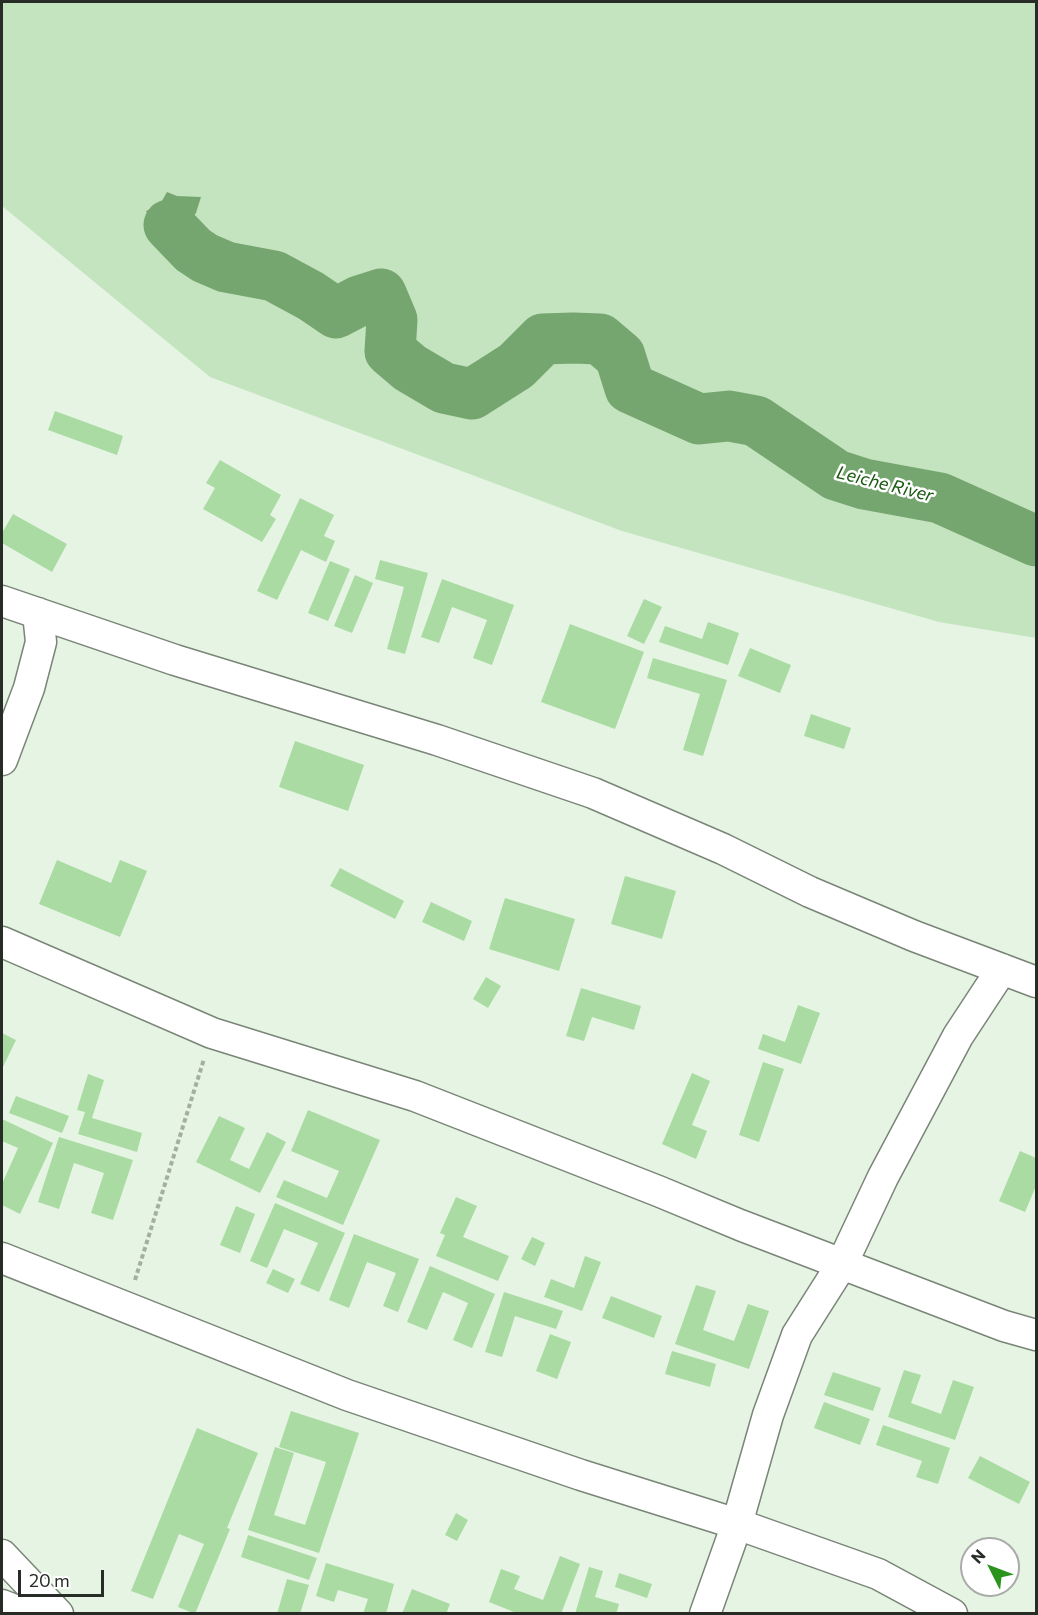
<!DOCTYPE html>
<html>
<head>
<meta charset="utf-8">
<style>
	body { margin:0 }
	#map { position:relative; width:1038px; height:1615px; overflow:hidden; background:#e6f4e4; font-family:Commissioner,sans-serif }
	canvas { display:block }
	.frame { position:absolute; inset:0; border:3px solid #272c26; pointer-events:none }
	.north { position:absolute; left:960px; top:1537px; width:60px; height:60px; box-sizing:border-box; background:#fff; border:2px solid #a9aba8; border-radius:50%; rotate:312deg; font-size:16px; font-weight:700; line-height:24px; text-align:center; color:#272c26 }
	.north::after { content:''; display:block; margin:auto; width:21px; height:27px; background:#2b941c; clip-path:polygon(50% 0,100% 100%,50% 72%,0 100%) }
	.scale { position:absolute; left:18px; top:1570px; width:86px; height:27px; box-sizing:border-box; border:3px solid #272c26; border-top:0; padding-left:8px; font-size:18px; line-height:21px; white-space:nowrap; color:#272c26; -webkit-text-stroke:4px #fff; paint-order:stroke }
</style>
</head>
<body>
<div id="map">
<canvas width="1038" height="1615"></canvas>
<div class="frame"></div>
<div class="north">N</div>
<div class="scale">20 m</div>
</div>
<script>
const ctx = document.querySelector('canvas').getContext('2d');
ctx.lineJoin = 'round';
function fill(path, color) { ctx.fillStyle = color; ctx.fill(path, 'evenodd'); }
const toPath = rows => new Path2D(rows.map(r => 'M' + r).join(''));
function trace(path, color, width, dash) { ctx.strokeStyle = color; ctx.lineWidth = width; ctx.lineCap = dash ? 'butt' : 'round'; ctx.setLineDash(dash || []); ctx.stroke(path); }
function write(font, color, halo, rows, align = 'center') {
  ctx.font = font + ' Commissioner,sans-serif'; ctx.lineWidth = 5; ctx.setLineDash([]); ctx.textBaseline = 'middle'; ctx.strokeStyle = halo; ctx.fillStyle = color; for (const [text, x, y, turn = 0] of rows) {
    ctx.save(); ctx.translate(x, y); ctx.rotate((+turn || 0) * Math.PI / 180); ctx.textAlign = isNaN(turn) ? turn : align; if (halo) ctx.strokeText(text, 0, 0); ctx.fillText(text, 0, 0); ctx.restore();
  }
}
fill(toPath([
	[2,2,1036,2,1036,638,939,622,622,531,210,377,2,206]
]), '#c4e3bf');
fill(toPath([
	[167,192,177,196,201,197,196,213,188,222,191,227,181,255,160,247,146,211,159,206]
]), '#76a66f');
trace(toPath([
	[169,225,193,250,205,258,226,267,274,276,311,296,336,313,359,301,381,294,392,320,390,351,410,368,444,388,472,394,516,366,543,339,573,338,600,339,620,356,630,388,699,419,729,416,756,421,836,475,864,484,940,498,1036,541]
]), '#76a66f', 51);
fill(toPath([
	[55,411,123,436,117,455,48,430],
	[220,460,281,495,270,515,276,519,262,542,203,509,215,488,206,483],
	[300,498,334,515,324,536,335,541,326,562,301,550,277,600,257,591],
	[13,514,67,544,52,572,2,543,2,533],
	[380,560,428,573,405,654,387,649,404,587,375,579],
	[330,561,350,569,328,621,308,613],
	[355,575,373,583,352,633,334,626],
	[442,579,514,605,492,665,473,658,487,620,452,607,439,643,421,637],
	[644,599,662,607,644,644,627,636],
	[708,622,739,633,728,665,659,642,665,626,702,639],
	[570,624,644,652,615,729,541,702],
	[750,648,791,665,780,693,738,676],
	[653,658,727,680,703,756,683,750,700,694,647,678],
	[811,714,851,728,844,749,804,736],
	[295,741,364,765,348,811,279,787],
	[57,860,111,883,120,860,147,871,120,937,39,904],
	[340,868,404,901,395,919,330,886],
	[625,876,676,891,662,939,611,924],
	[505,898,575,919,559,971,489,949],
	[431,902,472,921,464,941,422,922],
	[486,977,501,986,488,1008,473,999],
	[581,988,641,1006,634,1030,592,1017,584,1041,566,1036],
	[798,1005,820,1013,801,1064,758,1049,763,1034,785,1042],
	[2,1033,16,1040,2,1069],
	[763,1062,784,1069,759,1142,739,1135],
	[692,1073,710,1081,692,1125,707,1131,696,1159,662,1144],
	[88,1074,104,1080,92,1118,142,1133,137,1152,78,1134,85,1112,77,1110],
	[16,1096,69,1116,62,1133,9,1113],
	[308,1110,380,1140,343,1225,276,1197,284,1180,327,1198,339,1171,291,1151],
	[219,1116,245,1128,230,1160,249,1169,267,1132,286,1142,260,1193,196,1162],
	[2,1119,53,1143,20,1214,2,1205,2,1184,18,1148,2,1141],
	[59,1137,133,1160,113,1220,91,1213,104,1173,74,1163,59,1209,38,1202],
	[1020,1151,1036,1158,1036,1186,1025,1212,999,1201],
	[456,1197,477,1206,463,1237,509,1256,498,1281,436,1256,445,1235,440,1233],
	[275,1203,345,1233,319,1292,300,1284,318,1243,284,1229,267,1268,250,1261],
	[236,1206,255,1214,240,1253,220,1245],
	[354,1234,419,1259,398,1312,383,1306,396,1273,367,1262,349,1308,329,1300],
	[532,1237,545,1243,535,1266,521,1259],
	[585,1256,601,1262,582,1311,544,1297,551,1279,574,1288],
	[430,1266,495,1294,472,1348,453,1340,468,1303,443,1292,427,1330,407,1322],
	[273,1269,295,1279,288,1293,266,1283],
	[696,1285,716,1291,703,1330,734,1341,748,1304,769,1311,749,1369,675,1344],
	[504,1292,563,1311,556,1329,515,1316,502,1357,485,1352],
	[611,1296,662,1316,654,1338,602,1318],
	[550,1334,571,1342,557,1379,536,1371],
	[672,1351,716,1364,710,1387,665,1374],
	[904,1370,921,1375,911,1403,941,1414,953,1380,974,1387,955,1440,888,1417],
	[833,1372,881,1388,873,1411,824,1395],
	[824,1402,870,1419,860,1445,814,1428],
	[291,1411,359,1433,319,1553,248,1530,275,1447,294,1453,274,1515,305,1525,326,1462,279,1447],
	[883,1425,950,1448,938,1484,916,1477,922,1461,876,1445],
	[197,1428,258,1453,227,1528,230,1529,195,1614,178,1607,204,1544,179,1534,153,1599,131,1591],
	[980,1456,1030,1482,1019,1504,968,1478],
	[456,1513,468,1520,457,1541,445,1535],
	[248,1535,317,1558,309,1580,241,1557],
	[560,1556,580,1564,561,1614,519,1614,489,1602,501,1569,520,1576,514,1589,543,1600],
	[326,1563,394,1584,386,1614,363,1614,368,1599,338,1590,334,1602,316,1596],
	[589,1567,603,1571,595,1597,619,1604,616,1614,575,1614],
	[619,1573,652,1584,647,1598,615,1587],
	[287,1579,309,1585,300,1614,277,1614],
	[412,1589,450,1604,446,1614,402,1614]
]), '#a9dba2');
const minor = toPath([
	[2,601,175,660,437,740,593,793,723,849,810,892,914,936,1036,982],
	[2,760,29,688,41,642,38,613],
	[2,942,212,1033,415,1096,658,1191,740,1225,1004,1326,1036,1335],
	[2,1258,347,1395,581,1475,737,1524,878,1574,952,1614],
	[2,1555,58,1614],
	[2,1605,25,1614],
	[705,1614,737,1524,768,1415,797,1335,842,1264,883,1177,958,1036,1002,969]
]);
trace(minor, '#798577', 33);
trace(toPath([
	[135,1280,204,1059]
]), '#a4afa2', 4, [4.5, 3]);
trace(minor, '#fff', 30);
write('italic 18px', '#1a5b11', '#fff', [
	["Leiche River",885,484,14]
]);
</script>
</body>
</html>
